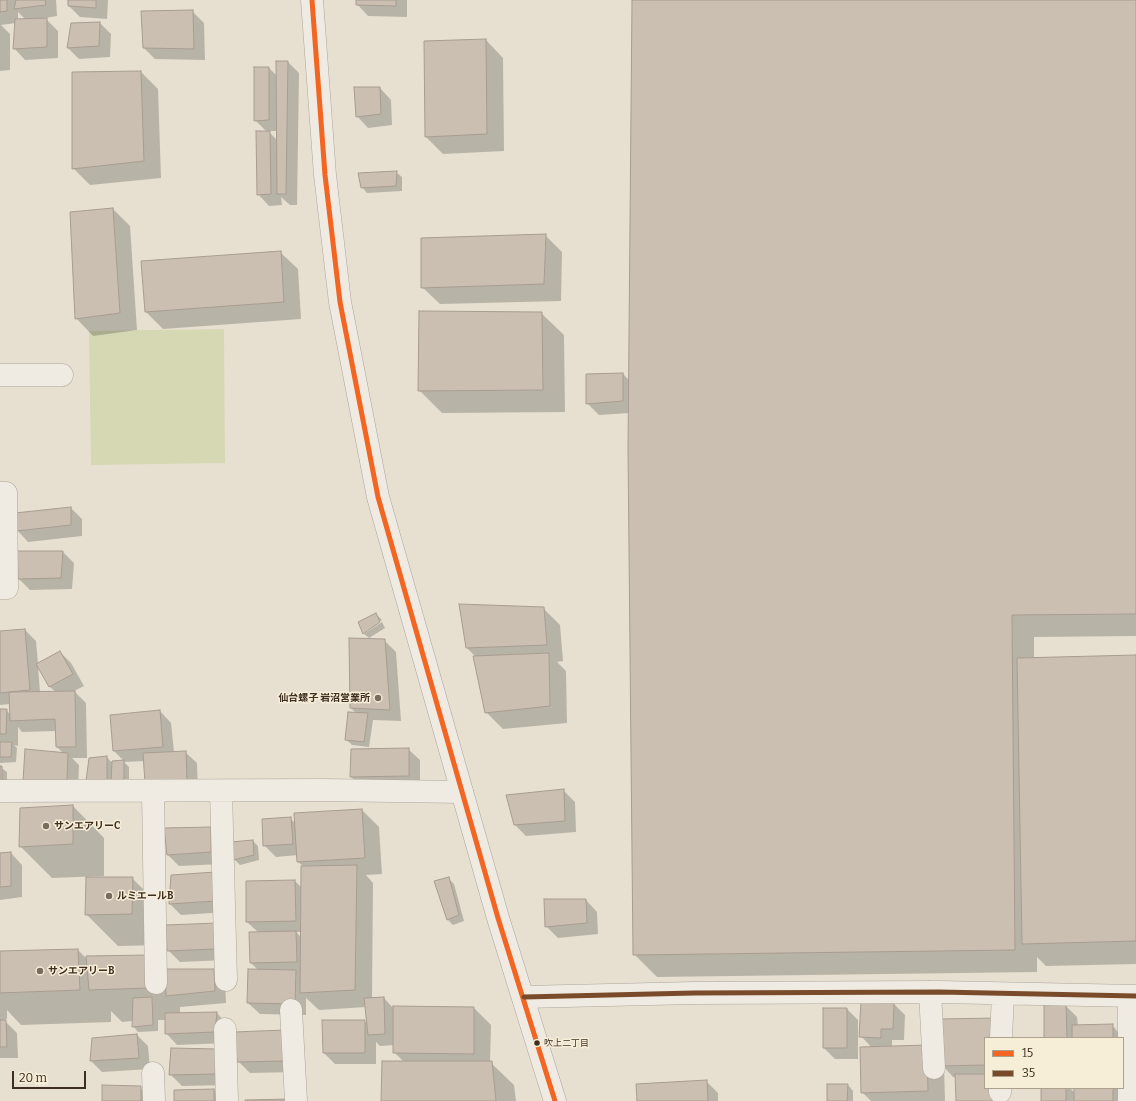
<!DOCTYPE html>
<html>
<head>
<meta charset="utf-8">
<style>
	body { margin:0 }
	#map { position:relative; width:1136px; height:1101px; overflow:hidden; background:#e7e0d1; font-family:Bitter,serif }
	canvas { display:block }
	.legend { position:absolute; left:984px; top:1037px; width:140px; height:52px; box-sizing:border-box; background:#f7eed8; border:1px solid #ada18e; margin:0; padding:5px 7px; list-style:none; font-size:12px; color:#3d2e20 }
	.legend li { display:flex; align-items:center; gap:8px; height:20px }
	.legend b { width:20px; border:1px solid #ada18e }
	.scale { position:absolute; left:12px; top:1071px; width:74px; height:18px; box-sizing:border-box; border:2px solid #3d2e20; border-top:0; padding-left:5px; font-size:12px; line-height:14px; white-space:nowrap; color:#3d2e20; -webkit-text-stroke:3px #f7eed8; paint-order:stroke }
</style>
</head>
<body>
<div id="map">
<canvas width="1136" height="1101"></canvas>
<ul class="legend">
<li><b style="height:5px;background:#f26522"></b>15</li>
<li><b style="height:5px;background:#7a4b2a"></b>35</li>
</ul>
<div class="scale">20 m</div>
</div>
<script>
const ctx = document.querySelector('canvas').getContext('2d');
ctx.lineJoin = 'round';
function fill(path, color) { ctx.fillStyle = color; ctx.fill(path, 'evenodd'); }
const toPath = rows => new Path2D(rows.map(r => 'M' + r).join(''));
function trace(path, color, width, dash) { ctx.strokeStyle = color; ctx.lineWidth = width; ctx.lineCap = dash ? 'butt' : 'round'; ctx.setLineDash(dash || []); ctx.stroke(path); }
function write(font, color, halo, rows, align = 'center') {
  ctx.font = font + ' Bitter,"Noto Sans JP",serif'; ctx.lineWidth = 3; ctx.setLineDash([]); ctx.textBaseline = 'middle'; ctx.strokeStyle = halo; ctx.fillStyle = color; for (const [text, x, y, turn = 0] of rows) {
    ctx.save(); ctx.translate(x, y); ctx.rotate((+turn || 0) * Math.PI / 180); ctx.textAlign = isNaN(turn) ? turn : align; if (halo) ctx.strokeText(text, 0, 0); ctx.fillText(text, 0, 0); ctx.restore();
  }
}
fill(toPath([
	[224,329,225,463,91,465,89,331]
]), '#d6d7b3');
fill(toPath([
	[0,0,56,0,57,16,45,18,58,31,58,58,25,60,14,48,16,23,1,25,10,34,10,70,0,71],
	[18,12,26,20,18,20],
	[69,0,108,0,107,19,80,17,69,6],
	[357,0,407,0,407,17,368,16,357,4],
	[633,0,1136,0,1136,636,1034,637,1034,658,1136,656,1136,964,1046,966,1037,957,1037,972,657,977,634,954,630,413,599,415,587,403,623,374,630,381],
	[192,11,204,23,205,60,155,59,144,48],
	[100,23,111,34,110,57,79,59,68,48],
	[486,40,503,58,504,151,443,154,426,137],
	[288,62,299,73,297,205,290,205,281,197,282,205,269,206,258,194,267,132,255,120,269,68,277,76],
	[268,131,277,131,278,141],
	[141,72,158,89,161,178,90,185,73,168],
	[380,88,391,100,392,125,368,128,357,116],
	[396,172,402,177,402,191,367,193,362,187],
	[113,209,130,226,137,330,93,336,76,318],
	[545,235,562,252,561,301,440,304,422,287],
	[280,252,298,269,301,319,163,329,146,312],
	[541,313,564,335,565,412,442,413,419,390],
	[71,508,82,519,82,536,28,542,17,530],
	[63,552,74,563,72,589,30,590,19,579],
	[543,608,560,625,563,661,557,662,566,671,567,723,503,729,486,712,476,657,467,648],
	[376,614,382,620,364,631,364,634,382,622,385,628,369,638,363,633,359,623],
	[25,630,36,641,38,664,60,652,71,663,84,686,74,691,86,703,87,758,72,758,79,765,78,791,35,792,63,753,57,747,56,731,22,732,18,727,18,746,14,745,17,748,16,762,0,763,0,710,6,710,11,715,10,704,0,705,0,632],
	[38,666,50,687,56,692,40,692],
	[384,640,396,652,401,721,373,720,369,747,352,745,346,739,356,713,351,708],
	[160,711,171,723,174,752,185,752,197,763,198,792,145,761,124,762,129,767,129,785,93,786,90,759,107,757,111,762,124,761,114,751,111,716],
	[408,749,420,760,420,787,363,788,351,777],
	[0,767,7,772,7,786,0,787],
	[564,791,575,802,576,832,526,836,515,825],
	[73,806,104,838,104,876,52,878,20,846],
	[362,810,379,827,382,874,366,875,373,883,372,998,384,998,394,1009,474,1008,491,1025,490,1062,514,1085,516,1101,382,1101,404,1062,394,1052,394,1045,380,1046,376,1042,376,1064,335,1064,324,1053,364,1021,368,1024,366,1007,319,1010,306,998,306,1015,260,1014,248,1003,258,970,251,963,259,933,247,922,295,881,302,888,304,867,298,862,298,855,276,857,264,845,290,818,296,824],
	[296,932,302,932,302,938],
	[211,828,222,864,179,866,168,855],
	[253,841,258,846,259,860,240,865,234,859],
	[11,853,22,865,22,897,0,900,0,854],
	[215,874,227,912,181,915,170,904],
	[132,878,164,910,163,945,118,946,86,914],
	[448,878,454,884,464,921,453,925,448,920],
	[586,900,597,912,598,934,558,938,546,926],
	[229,936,226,960,180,962,168,950],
	[78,950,87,959,166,974,214,970,225,981,226,1003,180,1007,180,1014,217,1013,228,1025,226,1043,177,1045,166,1033,166,1020,158,1020,158,1031,138,1032,133,1026,133,1021,122,1022,111,1011,111,1022,21,1025,7,1010,7,1019,4,1020,17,1033,18,1058,0,1058,0,952],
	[894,1004,905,1015,904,1040,892,1040,892,1047,926,1046,941,1020,985,1038,985,1088,1004,1101,957,1101,956,1077,953,1077,944,1067,945,1101,871,1101,862,1092,872,1048,861,1036],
	[1066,1006,1077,1017,1078,1026,1112,1025,1123,1038,1045,1038],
	[847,1009,858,1020,858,1059,835,1059,824,1048],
	[284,1031,296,1072,250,1073,238,1061],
	[137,1035,148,1046,150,1069,102,1072,91,1061],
	[217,1050,228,1085,182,1086,170,1074],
	[706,1081,718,1093,718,1101,638,1101],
	[848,1085,853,1091,853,1101,828,1101],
	[140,1087,152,1101,103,1101],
	[1042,1088,1070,1088,1075,1093,1075,1088,1121,1088,1124,1101,1042,1101],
	[214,1090,225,1101,175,1101]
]), '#0003');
const building = toPath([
	[0,0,7,0,7,11,0,12,0,0],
	[16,0,45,0,46,5,14,9,16,0],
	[68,0,96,0,96,8,68,6,68,0],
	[356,0,396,0,396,6,356,5,356,0],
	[632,0,1136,0,1136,614,1012,615,1015,950,633,955,628,448,632,0],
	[193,10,194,49,143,48,141,11,193,10],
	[47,18,47,47,13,49,15,19,47,18],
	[100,22,99,46,67,48,71,23,100,22],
	[486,39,487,134,425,137,424,41,486,39],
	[276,61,288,61,286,194,277,194,276,61],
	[254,67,269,67,269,120,254,121,254,67],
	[141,71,144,161,72,169,72,72,141,71],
	[354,87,380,87,381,114,356,117,354,87],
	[256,131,270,131,271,194,257,195,256,131],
	[397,171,396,186,361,188,358,173,397,171],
	[113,208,120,313,75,319,70,212,113,208],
	[546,234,544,284,421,288,421,238,546,234],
	[281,251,284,302,145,312,141,261,281,251],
	[419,311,542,312,543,390,418,391,419,311],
	[623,373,623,401,586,404,586,374,623,373],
	[71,507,71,525,16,531,15,513,71,507],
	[17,551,63,551,61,578,18,579,17,551],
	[459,604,544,607,547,645,466,648,459,604],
	[376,613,380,622,363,634,358,622,376,613],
	[25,629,30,690,0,693,0,631,25,629],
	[349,638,385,639,390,710,350,708,349,638],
	[60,651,73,674,49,687,36,664,60,651],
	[549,653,550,706,485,713,473,656,549,653],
	[1136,655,1136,941,1022,944,1017,658,1136,655],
	[75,691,76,747,56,747,55,719,10,721,9,692,75,691],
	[0,709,7,709,6,734,0,734,0,709],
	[160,710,163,747,113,751,110,715,160,710],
	[348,712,368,713,364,742,345,740,348,712],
	[0,742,12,742,11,757,0,757,0,742],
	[409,748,409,776,350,777,351,749,409,748],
	[25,749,68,753,67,780,23,781,25,749],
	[186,751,187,781,145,783,143,753,186,751],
	[107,756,107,780,86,781,89,758,107,756],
	[124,760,124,779,111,782,112,761,124,760],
	[0,766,2,766,2,781,0,781,0,766],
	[564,789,565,821,514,825,506,795,564,789],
	[73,805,73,844,19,847,20,808,73,805],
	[362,809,365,858,297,862,294,813,362,809],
	[291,817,293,844,263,846,262,819,291,817],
	[211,827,211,852,167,855,164,828,211,827],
	[253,840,254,855,233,860,231,842,253,840],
	[11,852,11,886,0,887,0,853,11,852],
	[357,865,355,990,300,993,301,866,357,865],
	[215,872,216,901,169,904,171,875,215,872],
	[86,877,133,877,132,914,85,915,86,877],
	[449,877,459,915,447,920,434,881,449,877],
	[295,880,296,921,246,922,246,881,295,880],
	[544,899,586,899,587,923,545,927,544,899],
	[218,923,215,949,167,951,166,925,218,923],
	[296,931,297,962,250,963,249,932,296,931],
	[78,949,80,990,0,993,0,951,78,949],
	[148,955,149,988,89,990,86,956,148,955],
	[165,969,214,969,215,991,166,996,165,969],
	[248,969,296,970,295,1004,247,1003,248,969],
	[152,997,153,1025,132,1027,133,998,152,997],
	[384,997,385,1034,368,1035,364,998,384,997],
	[861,1002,894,1003,893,1029,881,1029,881,1038,859,1037,861,1002],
	[1044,1005,1066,1005,1067,1038,1044,1038,1044,1005],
	[393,1006,474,1007,474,1054,393,1053,393,1006],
	[823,1008,847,1008,847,1048,823,1048,823,1008],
	[217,1012,215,1032,165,1034,165,1013,217,1012],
	[996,1018,996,1038,985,1038,985,1065,940,1066,940,1019,996,1018],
	[0,1020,6,1020,7,1047,0,1047,0,1020],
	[322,1020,365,1020,365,1053,323,1053,322,1020],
	[1113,1024,1113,1038,1072,1038,1072,1025,1113,1024],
	[285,1030,285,1061,237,1062,234,1032,285,1030],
	[137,1034,139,1058,90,1061,92,1038,137,1034],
	[927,1045,928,1091,861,1093,860,1047,927,1045],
	[171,1048,217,1049,217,1074,169,1075,171,1048],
	[382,1061,492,1061,496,1101,381,1101,382,1061],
	[955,1074,985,1074,985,1088,993,1088,993,1101,956,1101,955,1074],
	[707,1080,708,1101,637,1101,636,1084,707,1080],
	[827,1084,848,1084,847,1101,827,1101,827,1084],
	[102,1085,141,1086,141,1101,102,1101,102,1085],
	[1041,1088,1066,1088,1066,1101,1041,1101,1041,1088],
	[1074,1088,1113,1088,1113,1101,1074,1101,1074,1088],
	[214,1089,214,1101,174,1101,174,1090,214,1089],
	[290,1099,290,1101,245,1101,245,1100,290,1099]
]);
fill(building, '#cbbfb2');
trace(building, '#a89c90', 1);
const minor = toPath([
	[0,375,62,375],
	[0,493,6,493,7,588,0,588],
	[0,791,323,790,462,792],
	[153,791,156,983],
	[221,791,226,980],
	[930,992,934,1068],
	[524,997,694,993,939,992,1136,996],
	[291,1010,296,1101],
	[225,1029,227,1101],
	[1001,1038,1003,994],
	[153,1073,154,1101],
	[1000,1092,1000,1088],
	[1129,1101,1129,997]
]);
const tertiary = toPath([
	[312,0,325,175,340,302,378,497,498,918,555,1101]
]);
trace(minor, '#ada599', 23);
trace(tertiary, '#ada599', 23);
trace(minor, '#efebe3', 22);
trace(tertiary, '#efebe3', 22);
trace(toPath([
	[312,0,325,175,340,302,378,497,498,918,555,1101]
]), '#f26522', 5);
trace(toPath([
	[524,997,694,993,939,992,1136,996]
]), '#7a4b2a', 5);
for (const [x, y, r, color] of [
	[378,698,4,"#786c5e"],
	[46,826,4,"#786c5e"],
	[109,896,4,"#786c5e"],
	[40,971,4,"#786c5e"],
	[537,1043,3.5,"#3d2e20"]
]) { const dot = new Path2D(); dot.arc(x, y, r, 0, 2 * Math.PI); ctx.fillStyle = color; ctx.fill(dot); trace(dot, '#f7eed8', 1.5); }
write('9px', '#3d2e20', '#f7eed8', [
	["吹上二丁目",544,1043]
], 'left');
write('bold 10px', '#3d2e20', '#f7eed8', [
	["仙台螺子 岩沼営業所",370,698,"right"],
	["サンエアリーC",54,826],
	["ルミエールB",117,896],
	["サンエアリーB",48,971]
], 'left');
</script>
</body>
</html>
